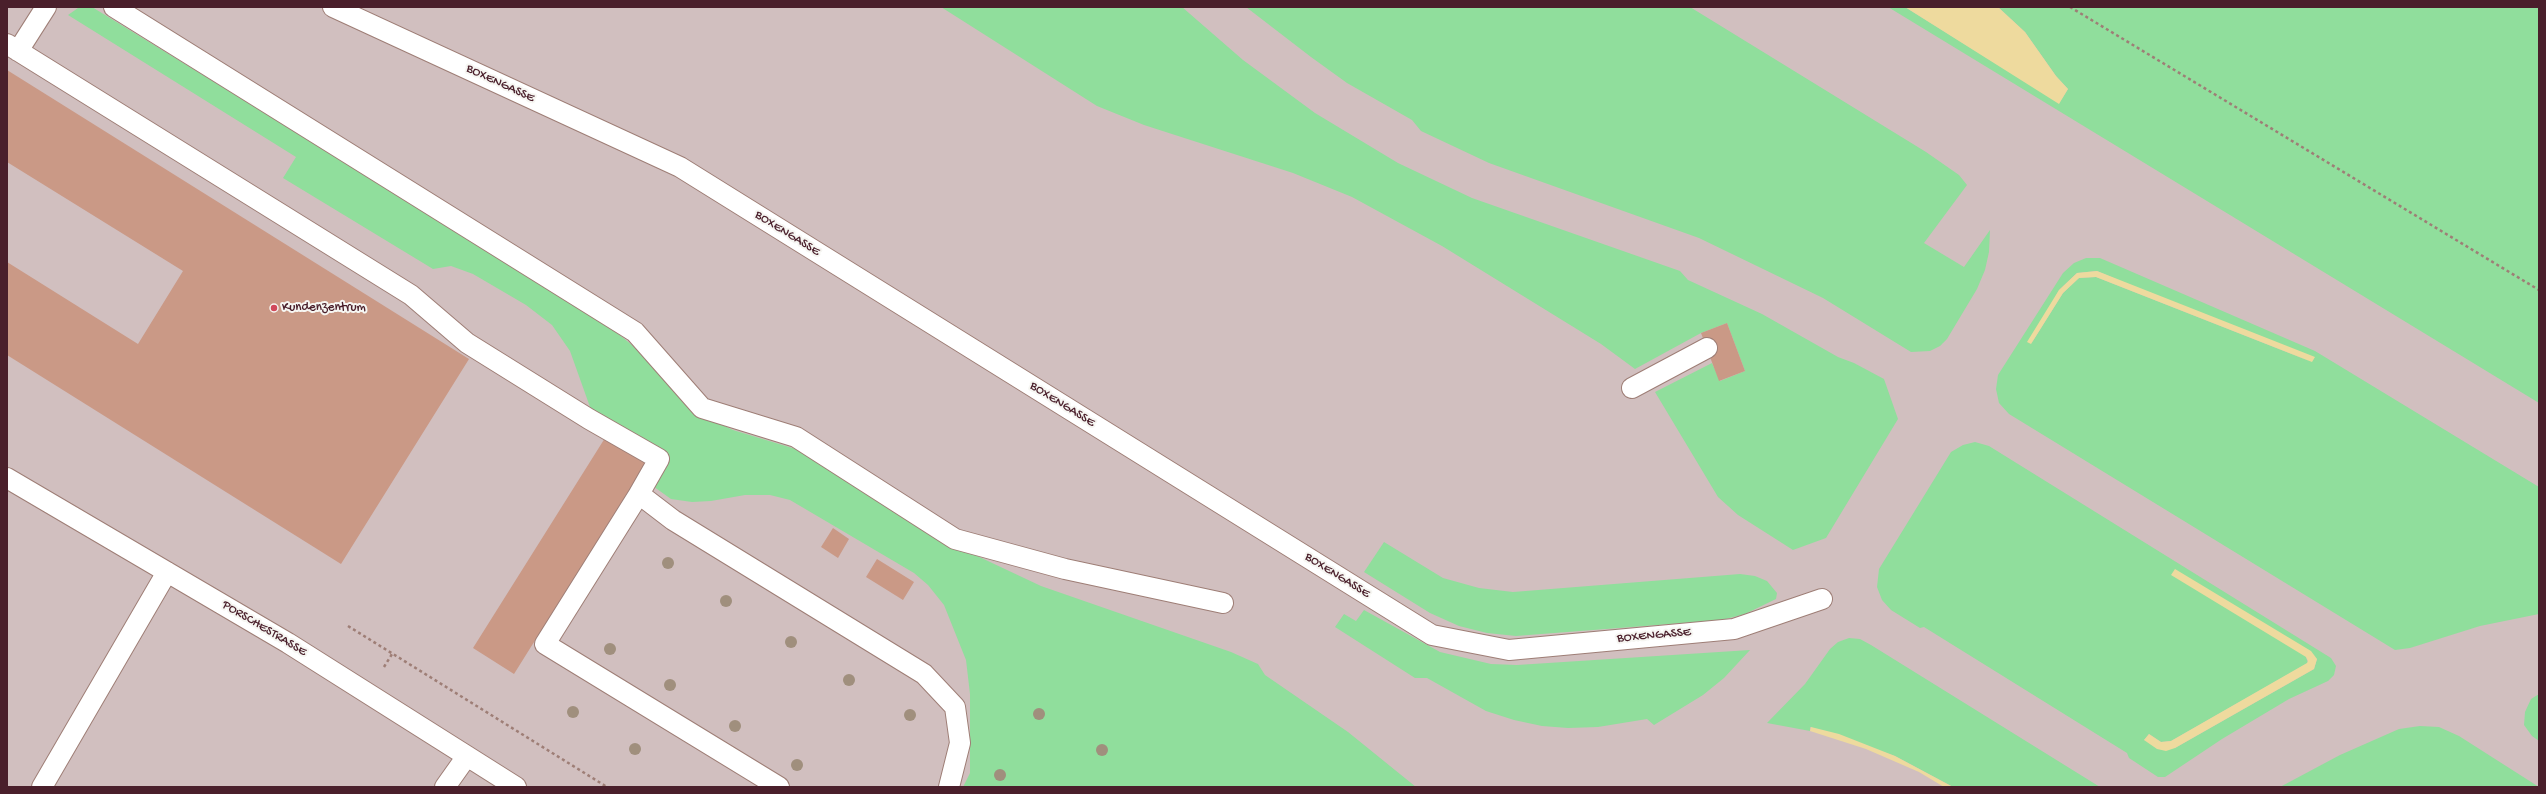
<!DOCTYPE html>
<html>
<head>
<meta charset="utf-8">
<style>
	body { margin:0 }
	#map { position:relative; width:2546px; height:794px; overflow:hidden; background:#f2ddc0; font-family:"Gochi Hand",sans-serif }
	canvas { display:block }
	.frame { position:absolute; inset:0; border:8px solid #4a1f2b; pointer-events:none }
</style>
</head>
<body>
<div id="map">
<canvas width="2546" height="794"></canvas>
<div class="frame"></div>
</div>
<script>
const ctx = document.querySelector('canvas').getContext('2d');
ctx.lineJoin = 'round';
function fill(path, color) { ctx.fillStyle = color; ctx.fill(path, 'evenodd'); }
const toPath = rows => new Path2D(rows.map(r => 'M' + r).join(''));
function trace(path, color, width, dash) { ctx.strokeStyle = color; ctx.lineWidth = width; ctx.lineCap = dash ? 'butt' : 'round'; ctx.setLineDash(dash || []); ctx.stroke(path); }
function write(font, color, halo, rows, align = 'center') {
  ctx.font = font + ' "Gochi Hand",sans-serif'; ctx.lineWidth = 4; ctx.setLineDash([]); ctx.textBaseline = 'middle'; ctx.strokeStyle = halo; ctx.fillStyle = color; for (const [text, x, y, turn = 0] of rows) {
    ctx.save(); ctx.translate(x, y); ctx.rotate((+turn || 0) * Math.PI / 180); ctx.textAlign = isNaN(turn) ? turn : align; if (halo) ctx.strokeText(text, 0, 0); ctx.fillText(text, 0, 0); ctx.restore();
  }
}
fill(toPath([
	[7,7,2095,7,2539,275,2539,787,7,787]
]), '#d1bfbf');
fill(toPath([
	[92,7,596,316,632,345,663,378,714,421,733,430,799,450,973,554,1041,586,1231,652,1258,664,1265,675,1348,732,1416,787,963,787,970,773,970,694,966,660,944,605,928,585,914,573,790,500,770,495,745,495,711,501,692,502,671,499,650,484,595,421,570,351,552,325,526,305,473,274,451,266,433,269,283,178,296,157,68,15,78,8],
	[941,7,1182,7,1243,60,1315,113,1398,163,1472,198,1680,271,1688,280,1762,314,1838,357,1854,363,1884,379,1898,419,1826,538,1793,550,1738,515,1718,497,1655,392,1712,363,1720,381,1745,371,1727,323,1701,333,1635,369,1601,344,1442,246,1352,197,1293,173,1144,125,1097,106],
	[1246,7,1690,7,1926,152,1959,175,1967,185,1924,243,1964,267,1990,230,1989,252,1985,270,1977,289,1947,339,1940,346,1930,351,1911,352,1823,298,1699,238,1489,163,1421,131,1412,120,1347,83,1311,57],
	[1888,7,1905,7,2059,103,2068,89,2056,76,2025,32,1998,7,2539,7,2539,403],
	[2086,258,2100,258,2315,351,2539,487,2539,614,2480,626,2410,648,2395,650,2009,414,1999,403,1996,389,1998,375,2063,273,2074,263],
	[2097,271,2312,362,2096,277,2079,278,2063,293,2031,344,2059,290,2077,273],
	[1975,442,1989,446,2331,658,2336,666,2334,675,2328,681,2289,699,2222,739,2165,777,2158,777,2129,758,2127,753,1924,627,1920,628,1891,610,1882,600,1877,587,1879,569,1951,452,1963,445],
	[2306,657,2317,659,2314,669,2175,748,2144,740,2149,734,2161,742,2171,741,2308,663],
	[1384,542,1443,578,1479,588,1513,592,1740,574,1755,576,1767,581,1777,593,1776,599,1745,614,1722,620,1516,636,1487,633,1459,626,1430,613,1364,572],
	[1364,610,1440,652,1491,664,1517,665,1750,650,1724,678,1703,695,1654,725,1647,719,1598,727,1568,728,1542,726,1514,720,1486,711,1427,678,1415,678,1335,627,1344,614,1356,621],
	[1849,638,1860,639,1871,645,2100,787,1953,787,1895,756,1810,727,1810,731,1767,723,1805,684,1830,649,1838,642],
	[2539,694,2539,741,2532,736,2524,725,2525,712,2531,699],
	[2420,726,2439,727,2459,736,2539,787,2280,787,2340,755,2399,729]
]), '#90de9c');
fill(toPath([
	[1905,7,1998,7,2025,32,2056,76,2068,89,2059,104],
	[2097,271,2315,357,2312,362,2096,277,2079,278,2063,293,2031,344,2027,342,2059,290,2077,273],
	[2175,569,2311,651,2317,659,2314,669,2175,748,2166,751,2157,749,2144,740,2149,734,2161,742,2171,741,2307,663,2308,661,2306,657,2171,575],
	[1811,727,1839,734,1895,756,1953,787,1944,787,1919,772,1866,749,1810,731]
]), '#eeda9e');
fill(toPath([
	[7,70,469,359,341,564,7,355,7,262,138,344,183,271,7,162],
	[1727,323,1745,371,1719,381,1701,333],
	[605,438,646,463,514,674,473,648],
	[833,528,849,539,838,558,821,547],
	[877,559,914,582,903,600,866,577]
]), '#ca9986');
const service = toPath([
	[114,7,635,332,702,408,796,437,955,539,1065,569,1223,603],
	[333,7,680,167,1432,635,1509,650,1734,629,1822,599],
	[7,44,411,295,467,343,589,419,659,459,639,494,673,520,924,674,955,707,960,743,949,787],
	[18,51,46,7],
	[1632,388,1707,348],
	[7,478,288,643,516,787],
	[639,494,545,644,779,787],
	[42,787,167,572],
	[445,787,467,756]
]);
trace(service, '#9e7e76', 22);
trace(toPath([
	[2070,7,2539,290],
	[348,626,607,787],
	[384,667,392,654]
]), '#9e7e76', 2.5, [3, 3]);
trace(service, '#fff', 20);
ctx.fillStyle = '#a08f7d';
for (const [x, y] of [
	[668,563],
	[726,601],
	[791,642],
	[610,649],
	[849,680],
	[670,685],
	[573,712],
	[1039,714],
	[910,715],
	[735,726],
	[635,749],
	[1102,750],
	[797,765],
	[1000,775]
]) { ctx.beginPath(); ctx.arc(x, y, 6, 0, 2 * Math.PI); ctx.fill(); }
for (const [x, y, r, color] of [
	[274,308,4,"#d1495b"]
]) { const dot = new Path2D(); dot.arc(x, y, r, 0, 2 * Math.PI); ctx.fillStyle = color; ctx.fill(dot); trace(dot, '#f6f6f2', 1.5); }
write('13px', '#4a1f2b', '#f6f6f2', [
	["BOXENGASSE",500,84,25],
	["BOXENGASSE",787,234,32],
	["BOXENGASSE",1062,405,32],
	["BOXENGASSE",1337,576,32],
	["PORSCHESTRASSE",264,629,31],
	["BOXENGASSE",1654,636,-5]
]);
write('13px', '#4a1f2b', '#f6f6f2', [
	["Kundenzentrum",282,308]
], 'left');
</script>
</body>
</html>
